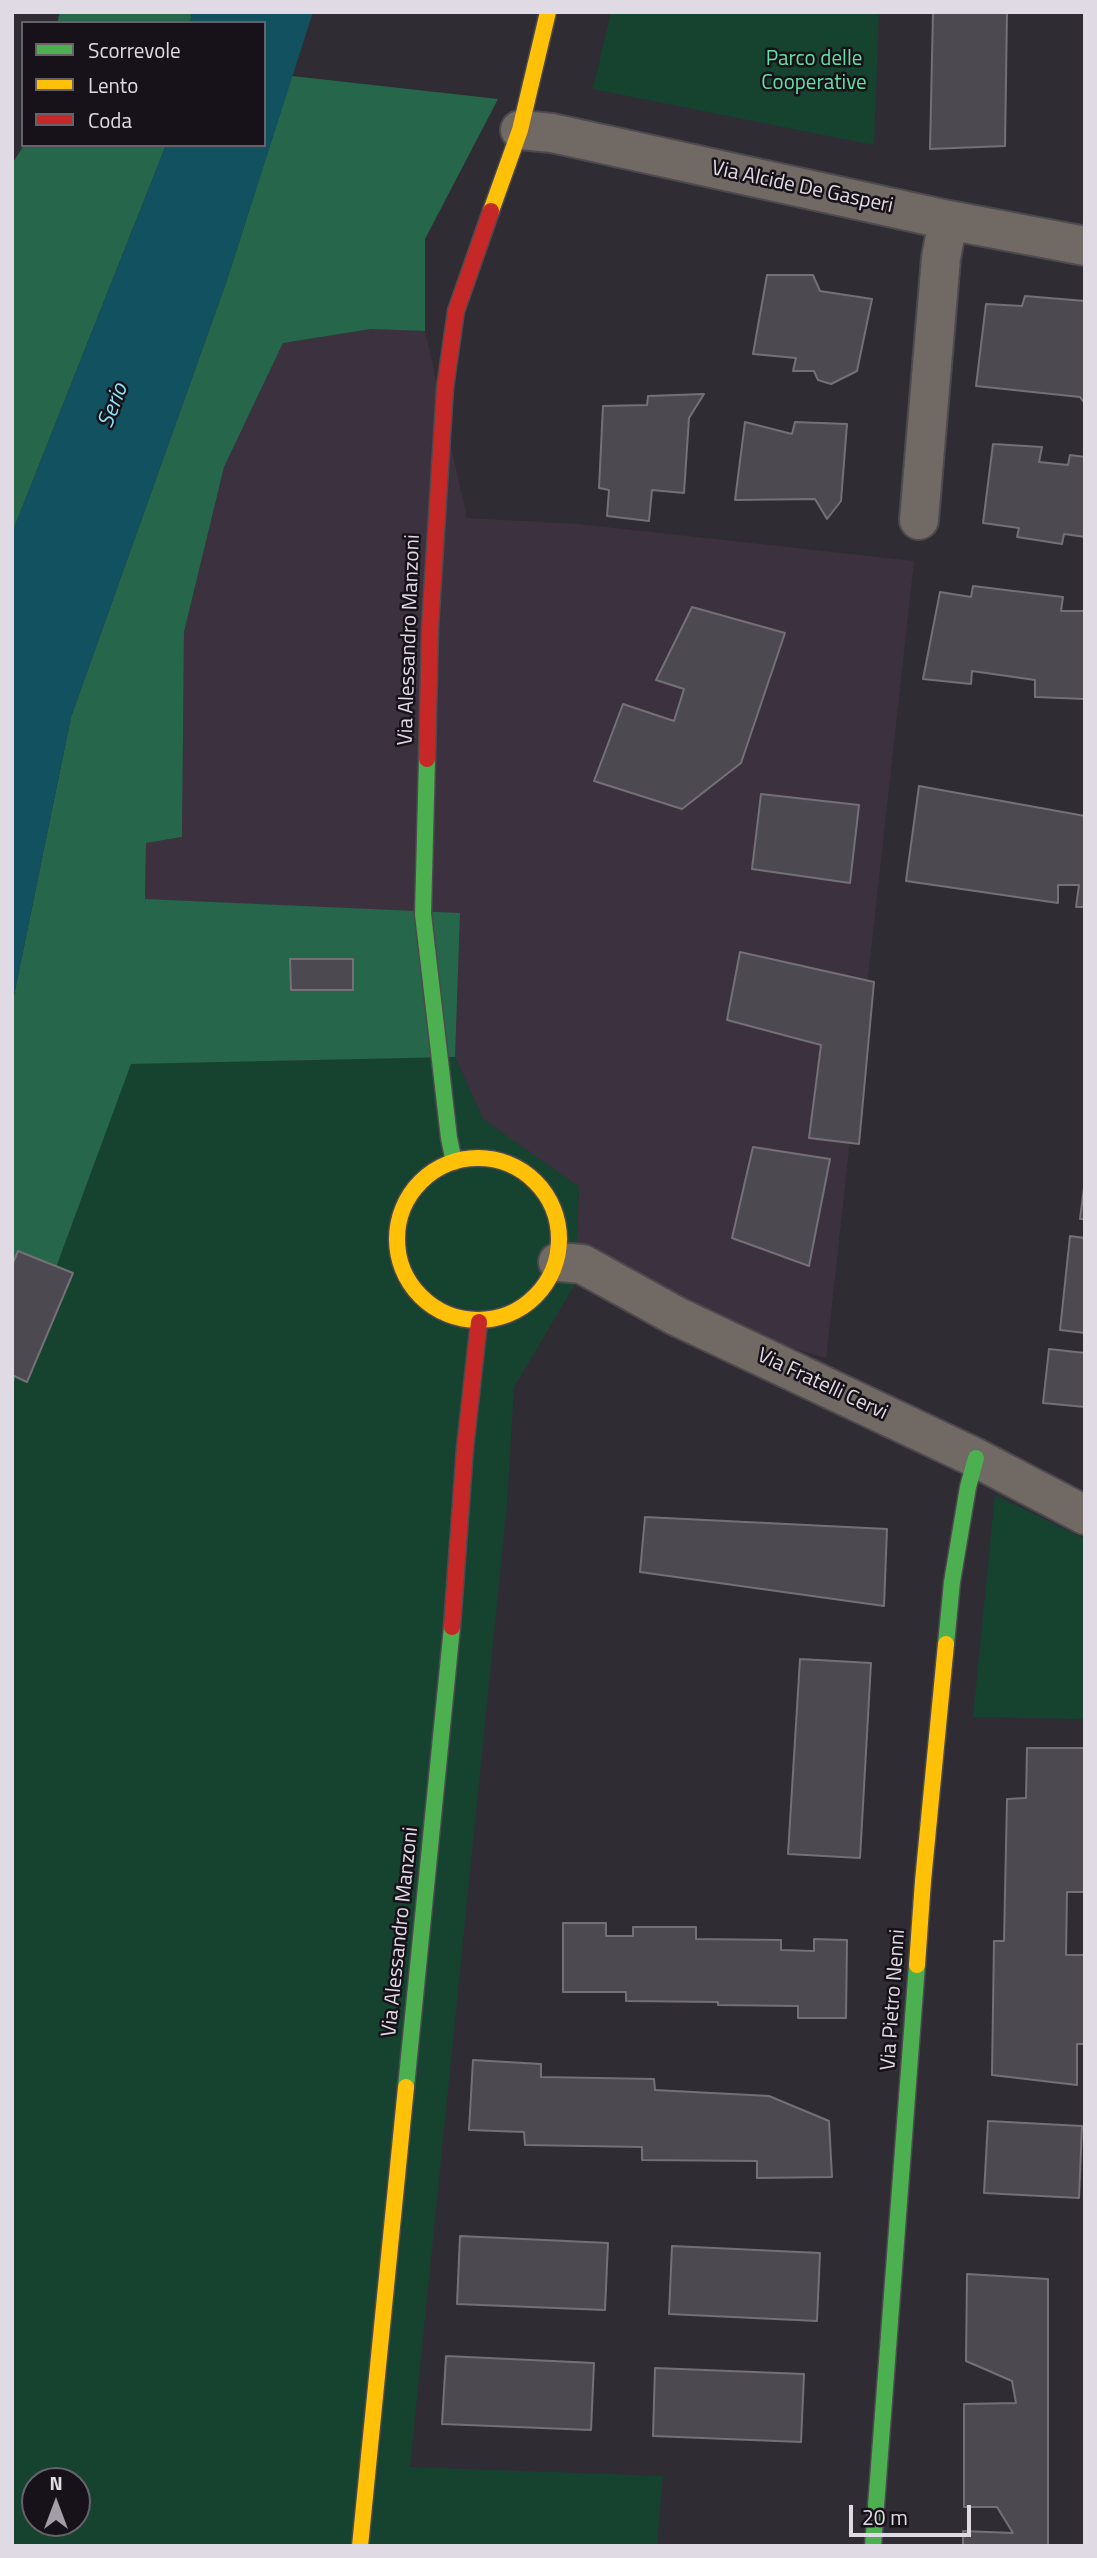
<!DOCTYPE html>
<html>
<head>
<meta charset="utf-8">
<style>
	body { margin:0 }
	#map { position:relative; width:1097px; height:2558px; overflow:hidden; background:#302c34; font-family:"Titillium Web",sans-serif }
	canvas { display:block }
	.frame { position:absolute; inset:0; border:14px solid #e0dae4; pointer-events:none }
	.legend { position:absolute; left:21px; top:21px; width:245px; height:126px; box-sizing:border-box; background:#171219; border:2px solid #67626a; margin:0; padding:9px 12px; list-style:none; font-size:21px; color:#e0dae4 }
	.legend li { display:flex; align-items:center; gap:14px; height:35px }
	.legend b { width:35px; border:2px solid #67626a }
	.north { position:absolute; left:21px; top:2467px; width:70px; height:70px; box-sizing:border-box; background:#171219; border:2px solid #67626a; border-radius:50%; rotate:0deg; font-size:19px; font-weight:700; line-height:28px; text-align:center; color:#e0dae4 }
	.north::after { content:''; display:block; margin:auto; width:24px; height:32px; background:#a29da6; clip-path:polygon(50% 0,100% 100%,50% 72%,0 100%) }
	.scale { position:absolute; left:849px; top:2505px; width:122px; height:32px; box-sizing:border-box; border:4px solid #e0dae4; border-top:0; padding-left:9px; font-size:21px; line-height:24px; white-space:nowrap; color:#e0dae4; -webkit-text-stroke:5px #171219; paint-order:stroke }
</style>
</head>
<body>
<div id="map">
<canvas width="1097" height="2558"></canvas>
<div class="frame"></div>
<ul class="legend">
<li><b style="height:9px;background:#4caf50"></b>Scorrevole</li>
<li><b style="height:9px;background:#ffc107"></b>Lento</li>
<li><b style="height:9px;background:#c62828"></b>Coda</li>
</ul>
<div class="north">N</div>
<div class="scale">20 m</div>
</div>
<script>
const ctx = document.querySelector('canvas').getContext('2d');
ctx.lineJoin = 'round';
function fill(path, color) { ctx.fillStyle = color; ctx.fill(path, 'evenodd'); }
const toPath = rows => new Path2D(rows.map(r => 'M' + r).join(''));
function trace(path, color, width, dash) { ctx.strokeStyle = color; ctx.lineWidth = width; ctx.lineCap = dash ? 'butt' : 'round'; ctx.setLineDash(dash || []); ctx.stroke(path); }
function write(font, color, halo, rows, align = 'center') {
  ctx.font = font + ' "Titillium Web",sans-serif'; ctx.lineWidth = 5; ctx.setLineDash([]); ctx.textBaseline = 'middle'; ctx.strokeStyle = halo; ctx.fillStyle = color; for (const [text, x, y, turn = 0] of rows) {
    ctx.save(); ctx.translate(x, y); ctx.rotate((+turn || 0) * Math.PI / 180); ctx.textAlign = isNaN(turn) ? turn : align; if (halo) ctx.strokeText(text, 0, 0); ctx.fillText(text, 0, 0); ctx.restore();
  }
}
fill(toPath([
	[371,329,425,331,467,518,578,524,914,561,826,1358,575,1284,579,1187,483,1119,455,1057,145,899,146,843,182,837,184,632,224,467,283,343]
]), '#3c323f');
fill(toPath([
	[611,12,879,12,874,145,593,89],
	[455,1057,483,1119,579,1187,575,1284,514,1387,507,1504,410,2467,663,2476,657,2546,12,2546,12,1387,131,1064],
	[35,2481,77,2481,77,2523,35,2523],
	[995,1495,1085,1539,1085,1719,973,1717]
]), '#164330');
fill(toPath([
	[60,12,192,12,190,23,57,23],
	[292,76,498,99,425,239,425,331,371,329,283,343,224,467,184,632,182,837,146,843,145,899,460,913,455,1057,131,1064,12,1387,12,1005,71,717,227,280],
	[24,145,166,145,12,533,12,164]
]), '#26664a');
fill(toPath([
	[192,12,313,12,227,280,71,717,12,1005,12,533,166,145,264,145,264,23,190,23]
]), '#125260');
const building = toPath([
	[933,12,1007,12,1005,146,930,149,933,12],
	[767,275,813,275,820,291,872,299,857,371,831,384,818,380,814,371,793,371,796,358,753,354,767,275],
	[1025,296,1085,301,1085,404,1080,397,976,386,986,304,1022,306,1025,296],
	[704,394,689,418,684,493,652,490,649,521,607,516,609,490,599,488,603,406,647,405,648,396,704,394],
	[745,422,792,434,795,422,847,424,841,501,827,519,815,499,735,500,745,422],
	[993,444,1042,447,1039,462,1068,465,1070,455,1085,457,1085,537,1064,534,1062,544,1017,537,1019,528,983,523,993,444],
	[973,586,1063,597,1061,611,1085,611,1085,699,1035,697,1035,680,972,671,971,684,923,679,940,592,971,597,973,586],
	[692,607,785,633,741,763,682,809,594,781,623,704,674,721,684,689,656,680,692,607],
	[919,786,1085,816,1085,907,1076,907,1079,885,1058,885,1058,903,906,881,919,786],
	[761,794,859,805,850,883,752,869,761,794],
	[740,952,874,982,859,1144,809,1138,821,1045,727,1020,740,952],
	[290,959,353,959,353,990,291,990,290,959],
	[753,1147,830,1159,809,1266,732,1238,753,1147],
	[1085,1180,1085,1219,1080,1219,1085,1180],
	[1070,1236,1085,1238,1085,1333,1060,1330,1070,1236],
	[18,1251,73,1273,27,1382,12,1375,12,1265,18,1251],
	[1049,1349,1085,1353,1085,1407,1043,1403,1049,1349],
	[645,1517,887,1529,884,1606,640,1572,645,1517],
	[800,1659,871,1663,860,1858,788,1854,800,1659],
	[1027,1748,1085,1748,1085,1892,1067,1892,1066,1955,1085,1955,1085,2044,1077,2044,1077,2085,992,2075,994,1941,1004,1941,1007,1799,1026,1798,1027,1748],
	[563,1923,606,1923,606,1936,633,1936,633,1927,696,1927,696,1939,781,1940,781,1950,814,1951,814,1939,847,1940,846,2018,798,2018,798,2006,718,2005,718,2002,626,2001,626,1992,563,1992,563,1923],
	[473,2060,541,2064,541,2077,654,2079,655,2090,769,2096,829,2121,832,2177,757,2178,757,2161,642,2160,642,2147,525,2145,524,2132,469,2130,473,2060],
	[988,2121,1082,2126,1079,2198,984,2193,988,2121],
	[460,2236,608,2243,605,2310,457,2304,460,2236],
	[672,2246,820,2253,817,2321,669,2314,672,2246],
	[967,2274,1048,2279,1048,2546,963,2546,963,2531,1013,2533,997,2507,964,2507,964,2404,1016,2403,1012,2381,966,2361,967,2274],
	[446,2356,594,2363,591,2430,442,2424,446,2356],
	[655,2368,804,2374,801,2442,653,2436,655,2368]
]);
fill(building, '#4d4950');
trace(building, '#747077', 2);
const street = toPath([
	[520,130,552,133,948,220,1085,246],
	[919,520,941,258,948,220],
	[558,1262,582,1264,676,1316,976,1458,1085,1515]
]);
const fast = toPath([
	[427,759,423,914,449,1138,454,1162],
	[946,1644,952,1582,968,1487,976,1458],
	[406,2087,452,1627],
	[873,2546,917,1965]
]);
const slow = toPath([
	[491,211,520,130,548,12],
	'397 1239a81 81 0 1 1 162 0a81 81 0 1 1-162 0Z',
	[917,1965,923,1881,946,1644],
	[360,2546,406,2087]
]);
const jam = toPath([
	[427,759,430,628,445,388,456,311,491,211],
	[452,1627,465,1448,479,1322]
]);
trace(street, '#4c494f', 42);
trace(fast, '#4c494f', 19);
trace(slow, '#4c494f', 19);
trace(jam, '#4c494f', 19);
trace(street, '#716963', 38);
trace(fast, '#4caf50', 16);
trace(slow, '#ffc107', 16);
trace(jam, '#c62828', 16);
write('21px', '#61e1a4', '#171219', [
	["Parco delle",814,60],
	["Cooperative",814,84]
]);
write('21px', '#e0dae4', '#171219', [
	["Via Alcide De Gasperi",802,188,12],
	["Via Alessandro Manzoni",410,640,-88],
	["Via Fratelli Cervi",822,1385,25],
	["Via Alessandro Manzoni",401,1932,-84],
	["Via Pietro Nenni",894,2000,-86]
]);
write('italic 23px', '#8de2f6', '#171219', [
	["Serio",114,406,-69]
]);
</script>
</body>
</html>
